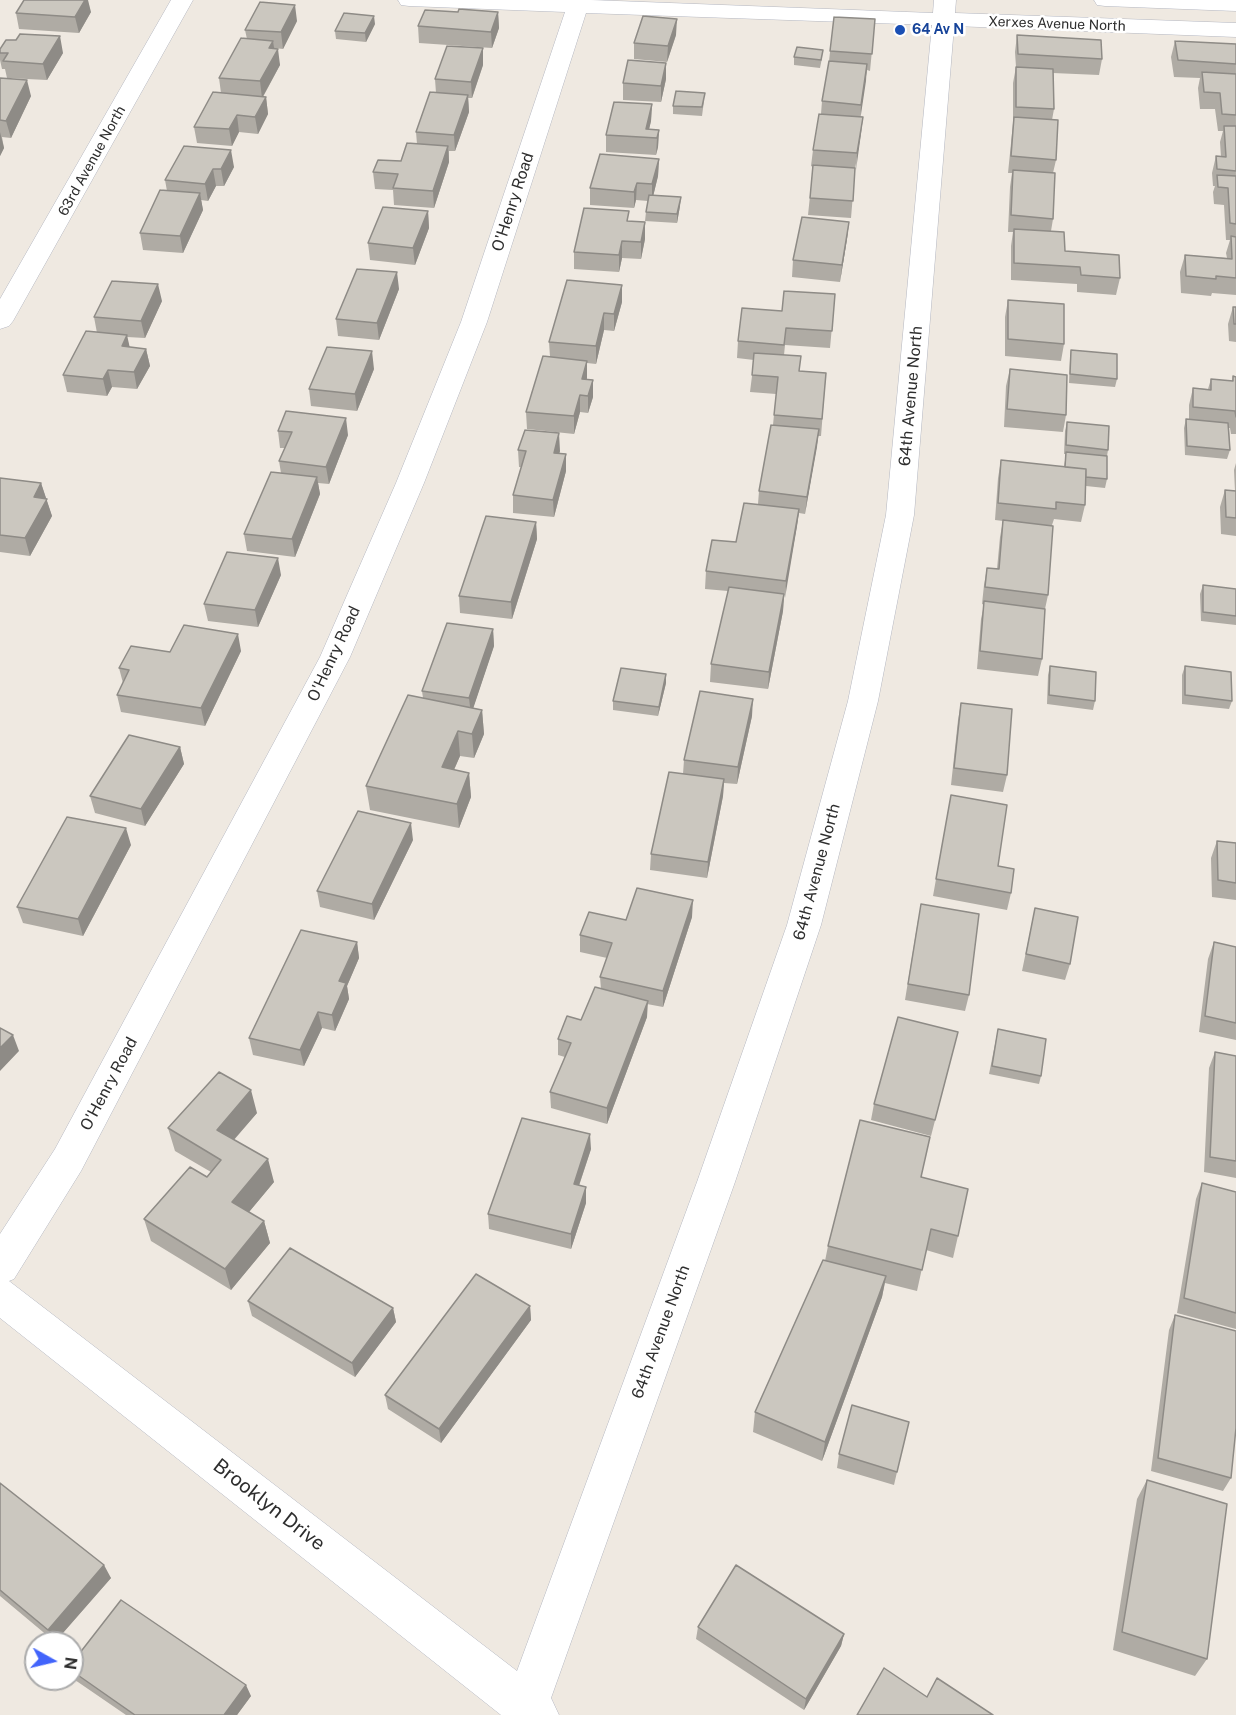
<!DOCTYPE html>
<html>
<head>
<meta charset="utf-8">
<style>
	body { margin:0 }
	#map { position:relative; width:1236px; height:1715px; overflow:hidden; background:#efe9e1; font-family:"Public Sans",sans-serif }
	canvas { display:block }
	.north { position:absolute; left:24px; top:1631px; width:60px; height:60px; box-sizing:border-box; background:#fff; border:2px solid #ababab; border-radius:50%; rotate:98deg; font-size:16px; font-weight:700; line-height:24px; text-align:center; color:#2e2e2e }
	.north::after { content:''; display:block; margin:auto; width:21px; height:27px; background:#4264fb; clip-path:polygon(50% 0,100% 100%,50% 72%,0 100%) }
</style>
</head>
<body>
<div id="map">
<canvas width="1236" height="1715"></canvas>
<div class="north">N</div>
</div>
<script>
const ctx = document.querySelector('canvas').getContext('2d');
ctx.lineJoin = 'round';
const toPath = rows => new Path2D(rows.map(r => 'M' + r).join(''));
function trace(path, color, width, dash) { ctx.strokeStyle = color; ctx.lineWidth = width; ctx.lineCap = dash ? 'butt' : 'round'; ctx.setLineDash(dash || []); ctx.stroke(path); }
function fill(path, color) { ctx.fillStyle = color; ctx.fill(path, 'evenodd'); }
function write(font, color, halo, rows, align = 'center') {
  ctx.font = font + ' "Public Sans",sans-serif'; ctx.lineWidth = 5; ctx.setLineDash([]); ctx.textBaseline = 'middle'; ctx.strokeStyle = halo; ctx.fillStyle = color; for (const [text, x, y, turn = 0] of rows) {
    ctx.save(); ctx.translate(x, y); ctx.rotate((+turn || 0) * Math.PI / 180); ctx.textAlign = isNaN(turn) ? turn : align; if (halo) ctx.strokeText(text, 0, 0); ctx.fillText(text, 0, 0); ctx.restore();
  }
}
const minor = toPath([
	[171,0,193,0,13,321,9,326,0,329,0,299,171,0],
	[398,0,591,0,933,13,934,0,956,0,955,13,1236,23,1236,37,954,26,914,515,878,701,821,925,735,1182,551,1698,559,1715,501,1715,0,1318,0,1234,55,1149,320,657,396,483,461,322,565,12,409,6,401,5,398,0],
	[586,13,932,25,886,515,848,701,787,925,697,1182,517,1671,9,1281,14,1279,81,1171,350,657,424,483,487,322,586,13],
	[1094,0,1236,0,1236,11,1105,6,1097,5,1094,0]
]);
trace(minor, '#b4b7c1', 1);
fill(minor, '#fff');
fill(toPath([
	[91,12,79,33,19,29,16,13],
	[458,12,498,12,499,28,492,48,419,43,418,26],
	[834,17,875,19,870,71,867,70,860,117,863,117,855,170,851,218,808,215,813,167,811,166,813,150,821,114,822,101,829,61],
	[297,21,283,49,274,48,280,65,263,97,266,97,268,114,258,134,239,132,232,146,197,143,194,127,221,93,219,78,247,39,245,30],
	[375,24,366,42,336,39,335,31],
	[676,35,667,62,634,59,634,43],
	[1017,35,1102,59,1099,75,1053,73,1054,109,1052,120,1056,160,1053,173,1053,219,1051,231,1065,251,1120,278,1116,295,1077,292,1077,284,1011,280,1011,246,1013,232,1008,232,1010,187,1012,173,1008,173,1013,123,1013,83,1016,67,1015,52],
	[1175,41,1236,44,1236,295,1212,293,1211,296,1181,293,1180,272,1185,255,1227,258,1226,253,1230,240,1226,240,1224,205,1214,204,1213,192,1215,186,1213,186,1212,173,1216,156,1221,157,1220,142,1223,131,1218,131,1215,109,1200,109,1198,88,1200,78,1174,77,1171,57],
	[483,48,483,65,472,98,468,98,469,112,455,151,449,151,449,162,434,208,394,205,393,190,375,189,373,172,401,161,417,144,416,132,436,93,435,79],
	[0,49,63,53,47,80,7,78,5,69,2,69,0,60],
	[794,57,822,58,820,68,794,65],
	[0,78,31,96,11,138,2,137,4,148,0,156],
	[666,79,661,102,623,100,623,83],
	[704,101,702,116,673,114,673,106],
	[652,104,651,121,649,129,659,130,658,147,656,155,606,152,606,135],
	[184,146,234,167,224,186,216,186,208,201,201,200,203,210,183,253,143,250,140,233,167,191,165,180],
	[659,159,658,176,653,196,680,206,677,223,645,221,646,212,648,201,636,200,634,208,590,205,590,188],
	[428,211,429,228,415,265,370,260,368,243],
	[629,221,645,222,645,239,641,259,622,258,619,272,574,269,574,252],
	[849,222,847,239,840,282,792,277,793,260],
	[622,285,622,302,614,331,604,330,596,364,587,363,587,379,593,380,593,397,588,413,580,412,574,434,527,429,526,412,550,357,549,342],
	[399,289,379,340,338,336,336,319],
	[835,294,830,348,785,345,784,355,800,371,826,373,821,436,818,436,805,514,799,513,797,526,784,598,783,611,768,689,710,682,711,664,728,591,705,589,706,571,736,542,758,504,759,491,773,425,776,394,750,392,754,360,737,358,738,341,782,311],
	[1008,300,1064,344,1061,361,1005,356,1005,317],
	[162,301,145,338,127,337,129,347,146,349,150,366,137,389,112,387,107,396,67,392,63,375,97,333,94,317],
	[1233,307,1236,307,1236,342,1229,341,1228,324],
	[1071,350,1117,379,1115,387,1069,383,1070,359],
	[374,369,357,411,311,406,309,389],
	[1010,369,1066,415,1063,432,1004,427,1006,386],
	[1233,376,1236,377,1236,434,1231,434,1230,428,1229,428,1230,450,1227,459,1185,455,1184,428,1186,419,1189,419,1189,405,1193,388,1208,389,1211,379,1232,381],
	[1067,422,1108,450,1107,456,1107,479,1105,488,1086,486,1085,505,1081,522,1054,519,1052,525,1048,595,1045,609,1042,659,1038,676,977,669,981,619,984,605,982,604,984,585,987,568,997,569,1000,537,1003,521,995,520,998,478,1001,460,1064,467,1066,454,1064,454,1065,431],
	[278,431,348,435,329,484,318,483,320,494,295,557,247,551,244,534,281,473,279,461,285,448,280,448],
	[518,450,560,451,559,453,566,454,566,471,554,517,513,513,513,495,521,467,519,467],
	[1236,463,1236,536,1221,534,1220,507,1225,490,1235,491,1234,470],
	[0,478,41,483,52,516,30,556,0,552],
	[536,522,537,539,512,619,460,613,459,596],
	[281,575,258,627,208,621,204,604],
	[1203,585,1236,589,1236,625,1201,621,1200,594],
	[493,629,494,646,473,708,482,710,484,734,474,758,460,756,454,770,469,773,471,797,459,828,370,810,366,786,423,698,422,691],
	[241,651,205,726,121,712,117,695,123,683,119,668,170,652],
	[1050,666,1095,701,1093,710,1047,704,1048,675],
	[1185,666,1232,701,1229,709,1182,704,1182,675],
	[666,683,658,716,613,710,613,701],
	[961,703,1007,775,1003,792,951,785,958,720],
	[752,716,737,784,724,783,723,796,707,878,650,870,651,854,683,774,684,760],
	[180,747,184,764,145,826,95,813,90,796],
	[951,795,998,866,1011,893,1007,910,933,896],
	[413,840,374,920,320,907,317,891],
	[1217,841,1236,843,1236,900,1212,897,1211,858],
	[131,845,83,936,23,923,17,907],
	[1035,908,1070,964,1065,980,1022,971],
	[692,917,663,1007,647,1004,647,1017,607,1124,551,1108,550,1092,565,1057,558,1055,558,1039,581,1020,601,989,600,977,607,958,580,952,580,935,626,920],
	[918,920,969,995,965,1011,905,1000],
	[357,942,359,958,347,986,349,999,335,1031,322,1028,304,1066,253,1055,249,1038],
	[1214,942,1236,947,1236,1040,1199,1032,1208,959],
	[998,1029,1041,1076,1039,1084,989,1074],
	[958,1032,931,1136,871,1120,874,1104],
	[1215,1052,1236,1056,1236,1178,1204,1172,1209,1068],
	[257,1113,234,1140,274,1182,249,1212,264,1221,270,1243,231,1290,151,1241,144,1219,207,1177,211,1172,175,1151,168,1128],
	[591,1149,579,1186,586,1187,586,1203,571,1249,489,1229,488,1214],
	[921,1177,958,1236,953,1258,926,1250,917,1291,885,1283,882,1297,822,1461,753,1432,755,1412,825,1261,828,1246],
	[1202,1183,1236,1192,1236,1329,1177,1313,1196,1199],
	[248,1301,393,1308,396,1322,355,1377,252,1316],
	[530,1306,531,1320,441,1443,388,1409,385,1395],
	[1175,1315,1231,1478,1223,1491,1151,1471,1169,1330],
	[839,1454,897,1472,894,1485,837,1468],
	[1147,1480,1207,1659,1195,1676,1113,1650,1137,1499],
	[0,1483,111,1578,55,1642,0,1596],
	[698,1627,844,1634,841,1646,804,1710,696,1639],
	[72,1663,251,1696,237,1715,126,1715,75,1680,72,1674]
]), '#afaba4');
fill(toPath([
	[85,0,88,0,91,12,79,33,75,17],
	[295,5,297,21,283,49,281,32],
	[498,12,499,28,492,48,491,32],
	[374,16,375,24,366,42,365,33],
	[677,19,676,35,667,62,668,46],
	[60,36,63,53,47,80,43,64],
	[273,41,275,54,278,49,280,65,262,98,260,81,269,48],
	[483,48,483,65,472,98,471,82],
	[666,63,666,79,661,102,661,86],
	[867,64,866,81,860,121,861,105],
	[27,80,31,96,11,138,6,121],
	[468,95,469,112,455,151,454,135],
	[266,97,268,114,258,134,255,117],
	[652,104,651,121,647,138,646,129],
	[237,115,239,132,232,146,229,129],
	[863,117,861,134,856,170,857,153],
	[659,130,658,147,656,155,657,138],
	[0,132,4,148,0,156],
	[448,146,449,162,434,208,433,191],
	[231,150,234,167,224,186,221,169],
	[659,159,658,176,652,201,652,184],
	[213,169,216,186,208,201,205,184],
	[637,183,636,200,634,208,634,192],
	[200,193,203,210,183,253,180,236],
	[681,197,680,206,677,223,677,214],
	[428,211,429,228,415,265,413,248],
	[645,222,645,239,641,259,641,242],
	[849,222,847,239,840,282,842,265],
	[622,241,622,258,619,272,619,255],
	[397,272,399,289,379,340,377,323],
	[158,284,162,301,145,338,141,321],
	[622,285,622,302,614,331,614,314],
	[604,313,604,330,596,364,596,346],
	[127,335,131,353,122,346],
	[146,349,150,366,137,389,134,372],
	[372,351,374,369,357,411,355,394],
	[587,361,587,378,582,396,582,379],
	[108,370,112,387,107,396,103,379],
	[593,380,593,397,588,413,588,396],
	[580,395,580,412,574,434,574,416],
	[346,418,348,435,329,484,326,467],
	[819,429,817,447,805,514,807,497],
	[559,433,560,451,555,470,554,453],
	[566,454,566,471,554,517,553,500],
	[317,477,320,494,295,557,292,539],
	[41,483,52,516,30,556,25,538,34,497],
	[799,509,797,526,785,598,786,581],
	[536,522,537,539,512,619,511,602],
	[278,558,281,575,258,627,255,610],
	[784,594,783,611,768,689,769,672],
	[493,629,494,646,471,715,469,698],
	[238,634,241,651,205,726,201,708],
	[666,674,666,683,658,716,659,707],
	[753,699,752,716,737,784,738,767],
	[482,710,484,734,474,758,472,734],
	[458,731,460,756,444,792,442,767],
	[180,747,184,764,145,826,141,809],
	[469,773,471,797,459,828,457,804],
	[724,779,723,796,707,878,708,862],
	[411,823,413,840,374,920,372,904],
	[126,828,131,845,83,936,78,919],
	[693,900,692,917,663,1007,663,991],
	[357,942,359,958,347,986,349,999,335,1031,332,1015,339,981],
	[648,1001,647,1017,607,1124,607,1108],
	[318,1012,322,1028,304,1066,300,1050],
	[13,1035,19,1051,0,1071,0,1048],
	[251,1090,257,1113,223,1152,217,1130],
	[590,1134,591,1149,574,1200,574,1184],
	[268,1159,274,1182,239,1224,232,1202],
	[586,1187,586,1203,571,1249,571,1234],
	[264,1221,270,1243,231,1290,225,1269],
	[886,1276,882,1297,822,1461,825,1442],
	[530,1306,531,1320,441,1443,439,1429],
	[393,1308,396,1322,355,1377,352,1363],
	[104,1565,111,1578,55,1642,48,1630],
	[844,1634,841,1646,804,1710,806,1699],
	[246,1685,251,1696,237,1715,224,1715]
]), '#8e8b86');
const building = toPath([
	[24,0,85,0,75,17,16,13,24,0],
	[260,2,295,5,281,32,245,30,260,2],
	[459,9,498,12,491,32,418,26,425,10,458,12,459,9],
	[344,13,374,16,365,33,335,31,344,13],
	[643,16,677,19,668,46,634,43,643,16],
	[834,17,875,19,872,54,830,51,834,17],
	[20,34,60,36,43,64,3,61,8,53,0,53,0,49,6,40,16,40,20,34],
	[1017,35,1101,40,1102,59,1018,54,1017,35],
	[241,38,273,41,269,48,278,49,260,81,219,78,241,38],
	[1175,41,1236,44,1236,64,1178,60,1175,41],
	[447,46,483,48,471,82,435,79,447,46],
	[797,47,823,50,821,60,794,57,797,47],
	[628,60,666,63,661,86,623,83,628,60],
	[829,61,867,64,861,105,822,101,829,61],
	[1016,67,1053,69,1054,109,1016,107,1016,67],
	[1202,72,1236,74,1236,115,1222,114,1220,93,1204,92,1202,72],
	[0,78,27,80,6,121,0,120,0,78],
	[676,91,705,93,702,107,673,106,676,91],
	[213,92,266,97,255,117,237,115,229,129,194,127,213,92],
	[430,92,468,95,454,135,416,132,430,92],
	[614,102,652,104,646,129,659,130,657,138,606,135,614,102],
	[819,114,863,117,857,153,813,150,819,114],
	[1014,117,1058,120,1056,160,1011,156,1014,117],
	[1224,126,1236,126,1236,171,1217,169,1216,156,1226,157,1224,126],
	[407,143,448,146,433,191,393,188,398,174,373,172,378,160,401,161,407,143],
	[184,146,231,150,221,169,213,169,205,184,165,180,184,146],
	[600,154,659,159,652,184,637,183,634,192,590,188,600,154],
	[813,165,855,168,853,201,810,198,813,165],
	[1013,170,1055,173,1053,219,1011,215,1013,170],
	[1217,175,1236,176,1236,224,1230,223,1228,188,1218,187,1217,175],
	[160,190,200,193,180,236,140,233,160,190],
	[649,195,681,197,677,214,646,212,649,195],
	[383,207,428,211,413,248,368,243,383,207],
	[584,208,629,211,627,221,645,222,641,242,622,241,619,255,574,252,584,208],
	[802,217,849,222,842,265,793,260,802,217],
	[1014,229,1064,232,1065,251,1119,255,1120,278,1081,275,1080,267,1014,263,1014,229],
	[1231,236,1236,237,1236,278,1216,276,1216,279,1186,276,1185,255,1232,259,1231,236],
	[357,269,397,272,377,323,336,319,357,269],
	[567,280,622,285,614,314,604,313,596,346,549,342,567,280],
	[112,281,158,284,141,321,94,317,112,281],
	[784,291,835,294,832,331,786,328,784,345,738,341,742,308,782,311,784,291],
	[1008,300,1064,304,1064,344,1008,339,1008,300],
	[1233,307,1236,307,1236,324,1234,324,1233,307],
	[86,331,127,335,122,346,146,349,134,372,108,370,103,379,63,375,86,331],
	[327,347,372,351,355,394,309,389,327,347],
	[1071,350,1117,354,1117,379,1070,374,1071,350],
	[754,353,801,356,799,371,826,373,822,419,774,415,778,377,752,375,754,353],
	[543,356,587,361,582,379,593,380,588,396,580,395,574,416,526,412,543,356],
	[1010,369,1067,375,1066,415,1007,409,1010,369],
	[1233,376,1236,377,1236,417,1235,411,1193,407,1193,388,1211,390,1211,379,1233,381,1233,376],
	[286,411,346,418,326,467,279,461,292,432,278,431,286,411],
	[1186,419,1228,423,1230,450,1187,446,1186,419],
	[1067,422,1109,426,1108,450,1066,445,1067,422],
	[771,425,819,429,807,497,759,491,771,425],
	[525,430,559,433,554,453,566,454,553,500,513,495,526,451,518,450,525,430],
	[1066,452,1107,456,1107,479,1086,477,1086,469,1065,467,1066,452],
	[1001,460,1086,469,1085,505,1056,502,1056,509,998,503,1001,460],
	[271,472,317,477,292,539,244,534,271,472],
	[0,478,41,483,34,497,47,499,25,538,0,535,0,478],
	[1225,490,1236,491,1236,518,1226,517,1225,490],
	[744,503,799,509,786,581,706,571,712,540,736,542,744,503],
	[486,516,536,522,511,602,459,596,486,516],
	[1003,520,1053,526,1048,595,985,587,987,568,999,569,1003,520],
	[227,552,278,558,255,610,204,604,227,552],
	[1203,585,1236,589,1236,616,1203,612,1203,585],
	[729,587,784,594,769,672,711,664,729,587],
	[984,601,1045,609,1042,659,980,651,984,601],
	[447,623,493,629,469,698,422,691,447,623],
	[184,625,238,634,201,708,117,695,129,670,119,668,131,646,170,652,184,625],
	[1050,666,1096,672,1095,701,1049,695,1050,666],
	[1185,666,1231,672,1232,701,1185,695,1185,666],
	[621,668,666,674,659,707,613,701,621,668],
	[700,691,753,699,738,767,684,760,700,691],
	[408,695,482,710,472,734,458,731,442,767,469,773,457,804,366,786,408,695],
	[961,703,1012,709,1007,775,954,768,961,703],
	[129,735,180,747,141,809,90,796,129,735],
	[669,772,724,779,708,862,651,854,669,772],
	[951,795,1007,805,998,866,1014,869,1011,893,936,879,951,795],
	[358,811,411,823,372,904,317,891,358,811],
	[67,817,126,828,78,919,17,907,67,817],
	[1217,841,1236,843,1236,883,1218,880,1217,841],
	[637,888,693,900,663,991,600,977,612,943,580,935,589,912,626,920,637,888],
	[921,904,979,914,969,995,908,984,921,904],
	[1035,908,1078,917,1070,964,1026,954,1035,908],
	[301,930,357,942,339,981,346,983,332,1015,318,1012,300,1050,249,1038,301,930],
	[1214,942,1236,947,1236,1023,1205,1016,1214,942],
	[595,987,648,1001,607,1108,550,1092,571,1043,558,1039,567,1016,581,1020,595,987],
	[898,1017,958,1032,935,1120,874,1104,898,1017],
	[0,1028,13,1035,0,1048,0,1028],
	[998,1029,1046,1039,1041,1076,992,1066,998,1029],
	[1215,1052,1236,1056,1236,1161,1210,1157,1215,1052],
	[219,1072,251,1090,217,1130,268,1159,232,1202,264,1221,225,1269,144,1219,190,1167,207,1177,221,1160,168,1128,219,1072],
	[522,1118,590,1134,574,1184,586,1187,571,1234,488,1214,522,1118],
	[860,1120,930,1137,921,1177,968,1189,958,1236,931,1229,922,1270,828,1246,860,1120],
	[1202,1183,1236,1192,1236,1313,1184,1298,1202,1183],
	[290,1248,393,1308,352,1363,248,1301,290,1248],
	[823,1260,886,1276,825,1442,755,1412,823,1260],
	[476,1274,530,1306,439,1429,385,1395,476,1274],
	[1175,1315,1236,1331,1236,1428,1231,1478,1158,1458,1175,1315],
	[852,1405,909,1422,897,1472,839,1454,852,1405],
	[1147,1480,1227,1504,1207,1659,1122,1632,1147,1480],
	[0,1483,104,1565,48,1630,0,1590,0,1483],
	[736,1565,844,1634,806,1699,698,1627,736,1565],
	[121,1600,246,1685,224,1715,135,1715,72,1671,72,1663,121,1600],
	[884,1668,927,1697,937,1678,993,1715,857,1715,884,1668]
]);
fill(building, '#cbc7bf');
trace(building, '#8e8b86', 1.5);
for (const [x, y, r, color] of [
	[900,30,6,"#1a4fb4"]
]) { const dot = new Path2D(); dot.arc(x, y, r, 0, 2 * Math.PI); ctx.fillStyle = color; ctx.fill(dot); trace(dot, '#fff', 2); }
write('14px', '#2e2e2e', '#fff', [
	["Xerxes Avenue North",1057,24,2],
	["63rd Avenue North",92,161,-61]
]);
write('bold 14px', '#164399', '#fff', [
	["64 Av N",912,30]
], 'left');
write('16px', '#2e2e2e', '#fff', [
	["O'Henry Road",513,202,-72],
	["64th Avenue North",911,396,-85],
	["O'Henry Road",334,654,-65],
	["64th Avenue North",817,872,-75],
	["O'Henry Road",109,1084,-62],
	["64th Avenue North",661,1332,-70]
]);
write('20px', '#2e2e2e', '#fff', [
	["Brooklyn Drive",269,1505,38]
]);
</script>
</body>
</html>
